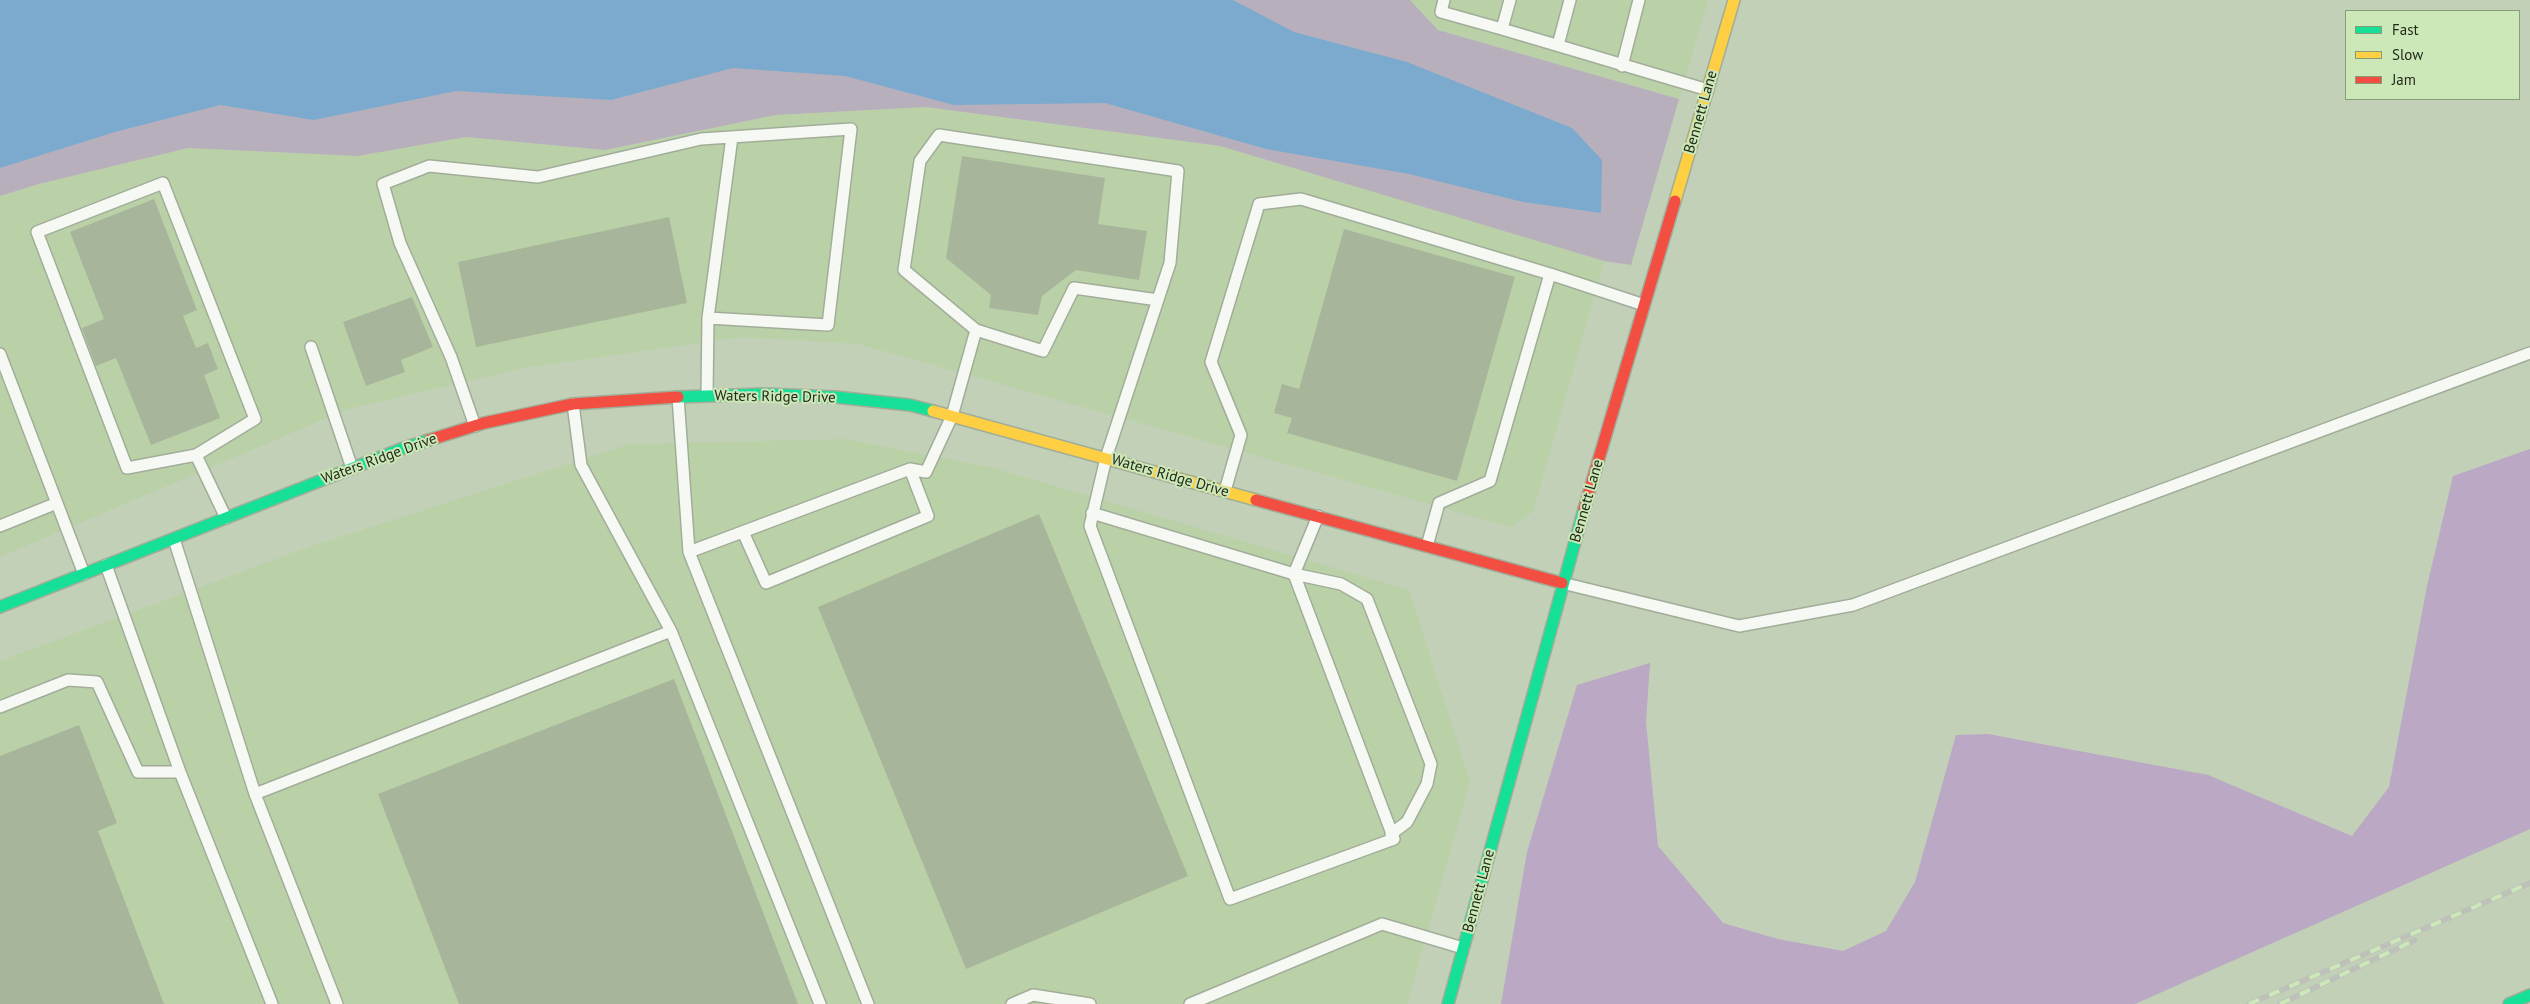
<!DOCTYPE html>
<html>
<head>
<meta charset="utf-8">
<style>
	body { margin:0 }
	#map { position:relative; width:2530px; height:1004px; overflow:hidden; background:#c1d0b6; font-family:"PT Sans",sans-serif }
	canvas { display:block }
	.legend { position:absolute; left:2345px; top:10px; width:175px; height:90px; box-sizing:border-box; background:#cce7b8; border:1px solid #889c78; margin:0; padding:6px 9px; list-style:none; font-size:15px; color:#212b19 }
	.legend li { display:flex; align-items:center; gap:10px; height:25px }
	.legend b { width:25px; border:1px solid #889c78 }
</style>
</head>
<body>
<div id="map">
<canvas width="2530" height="1004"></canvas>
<ul class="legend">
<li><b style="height:6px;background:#16e098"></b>Fast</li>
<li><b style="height:6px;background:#ffcf43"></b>Slow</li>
<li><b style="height:6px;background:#f24e42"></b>Jam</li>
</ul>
</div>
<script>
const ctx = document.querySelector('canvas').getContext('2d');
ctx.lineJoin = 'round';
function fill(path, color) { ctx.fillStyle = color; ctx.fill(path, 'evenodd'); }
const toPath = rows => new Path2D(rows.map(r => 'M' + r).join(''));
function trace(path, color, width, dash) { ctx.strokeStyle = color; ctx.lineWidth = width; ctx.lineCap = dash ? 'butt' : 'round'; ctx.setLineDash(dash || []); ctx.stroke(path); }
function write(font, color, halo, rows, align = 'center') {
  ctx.font = font + ' "PT Sans",sans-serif'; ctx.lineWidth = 4; ctx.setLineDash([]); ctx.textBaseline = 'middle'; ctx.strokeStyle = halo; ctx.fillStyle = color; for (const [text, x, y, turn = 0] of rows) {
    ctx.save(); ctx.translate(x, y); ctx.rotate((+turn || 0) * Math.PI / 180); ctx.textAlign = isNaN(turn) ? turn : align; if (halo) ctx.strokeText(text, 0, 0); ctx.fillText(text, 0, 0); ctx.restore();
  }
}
fill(toPath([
	[1410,0,1708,0,1679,99,1437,30],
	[926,107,1220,146,1604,261,1533,511,1511,527,858,344,742,337,524,368,348,409,0,557,0,196,39,184,188,148,358,156,466,137,605,150,776,115],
	[844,439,990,467,1409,590,1470,782,1407,1004,0,1004,0,661,309,547,630,444]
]), '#bad1a8');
fill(toPath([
	[0,0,1410,0,1438,30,1679,99,1631,265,1604,261,1220,146,926,107,776,115,605,150,466,137,358,156,188,148,39,184,0,196]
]), '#b7b0bc');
fill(toPath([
	[2530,449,2530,829,2135,1004,1501,1004,1527,852,1577,685,1650,663,1646,722,1658,846,1723,923,1778,939,1843,951,1886,931,1915,882,1956,735,1988,734,2208,775,2352,836,2389,787,2427,586,2453,476]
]), '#baa8c5');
fill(toPath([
	[0,0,1233,0,1294,32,1407,62,1572,128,1602,160,1601,213,1523,202,1409,174,1266,149,1105,103,954,105,845,76,733,68,611,100,456,91,314,120,220,105,115,132,0,168]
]), '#7caace');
fill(toPath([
	[962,156,1105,178,1098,224,1147,231,1139,280,1076,270,1042,296,1038,315,989,308,991,295,946,258],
	[154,199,197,310,183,316,196,348,208,343,218,369,204,375,220,418,151,445,116,358,96,366,82,328,104,319,70,232],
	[669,217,687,303,476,347,458,262],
	[1344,229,1515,277,1457,481,1287,433,1292,418,1274,413,1282,384,1299,389],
	[412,297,433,347,401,360,405,372,366,386,343,322],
	[1039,514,1188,876,966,969,818,607],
	[674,679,798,1004,459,1004,378,794],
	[79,725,117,823,98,831,164,1004,0,1004,0,756]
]), '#a7b69b');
const lane = toPath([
	[1444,0,1441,12,1502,29],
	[1510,0,1502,29,1708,90],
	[1558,45,1570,0],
	[1622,66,1639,0],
	[708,318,732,137],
	[976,330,1043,351,1074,288,1158,300],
	[311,347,352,468],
	[0,354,84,574],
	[678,397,689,552,910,469,926,472,952,416,976,330,904,270,920,161,939,135,1178,171,1170,263,1106,458,1090,526,1230,899,1394,839,1294,574,1318,516],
	[573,404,581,465,671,631,820,1004],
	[475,426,451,357,400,243,383,184,429,166,538,177,701,139,851,129,828,325,708,318,707,395],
	[196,455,127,468,37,232,163,183,255,419,196,455,226,518],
	[1225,491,1241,435,1211,362,1259,204,1301,199,1550,274,1644,305],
	[1092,513,1294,574,1341,584,1367,599,1431,764,1427,784,1407,822,1391,834],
	[0,526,57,503],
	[743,532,766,583,928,516,910,469],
	[174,539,255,794,337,1004],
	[1427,546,1439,503,1490,481,1550,274],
	[689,552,868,1004],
	[106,565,180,772,272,1004],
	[1562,583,1739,626,1853,605,2530,353],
	[0,707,68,680,97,682,138,772,180,772],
	[255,794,671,631],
	[1012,1004,1033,995,1090,1004],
	[1190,1004,1382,924,1463,948]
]);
const fast = toPath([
	[678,397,764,394,835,397,910,405,933,411],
	[0,607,401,449,429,440],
	[1448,1004,1584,509],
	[2509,1004,2530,995]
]);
const slow = toPath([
	[1675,201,1734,0],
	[933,411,1256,500]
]);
const jam = toPath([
	[429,440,484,423,573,404,678,397],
	[1256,500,1562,583],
	[1584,509,1675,201]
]);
trace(lane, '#a1ad99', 14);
trace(fast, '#a1ad99', 14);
trace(slow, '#a1ad99', 14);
trace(jam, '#a1ad99', 14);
trace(lane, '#f6f8f4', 11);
trace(fast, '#16e098', 11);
trace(slow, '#ffcf43', 11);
trace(jam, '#f24e42', 11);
const rail = toPath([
	[2249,1004,2530,883],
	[2280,1004,2415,940]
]);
trace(rail, '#bdc1ba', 5.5);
trace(rail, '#cce7b8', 4, [11]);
write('15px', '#212b19', '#cce7b8', [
	["Bennett Lane",1701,112,-74],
	["Waters Ridge Drive",775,397,1],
	["Waters Ridge Drive",379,459,-20],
	["Waters Ridge Drive",1170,476,16],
	["Bennett Lane",1587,501,-74],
	["Bennett Lane",1479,891,-75]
]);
</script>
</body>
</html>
